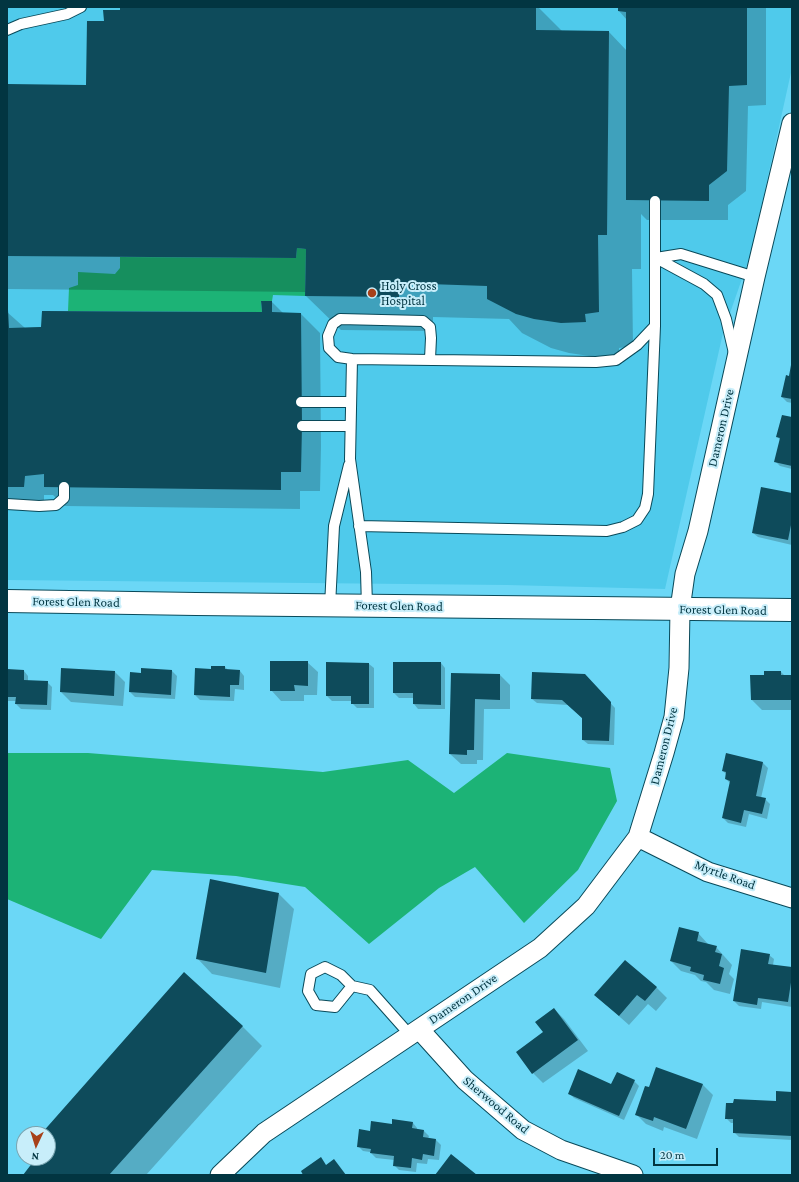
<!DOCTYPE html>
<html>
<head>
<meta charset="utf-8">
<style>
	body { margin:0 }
	#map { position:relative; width:799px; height:1182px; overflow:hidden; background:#6bd7f6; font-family:"Crimson Pro",serif }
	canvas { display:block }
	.frame { position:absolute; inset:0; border:8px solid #023541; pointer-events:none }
	.north { position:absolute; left:16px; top:1126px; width:40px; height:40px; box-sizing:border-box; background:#c8eefa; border:1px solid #79a4b0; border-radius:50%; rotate:184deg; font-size:11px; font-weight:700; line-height:16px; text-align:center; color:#023541 }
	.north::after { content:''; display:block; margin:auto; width:14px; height:18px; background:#a7411a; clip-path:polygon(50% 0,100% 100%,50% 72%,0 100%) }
	.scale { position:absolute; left:653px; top:1148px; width:65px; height:18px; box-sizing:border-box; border:2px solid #023541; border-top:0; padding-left:5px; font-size:12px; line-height:14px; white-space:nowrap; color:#023541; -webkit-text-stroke:3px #c8eefa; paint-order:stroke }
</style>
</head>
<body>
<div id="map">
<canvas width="799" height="1182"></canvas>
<div class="frame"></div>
<div class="north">N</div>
<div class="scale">20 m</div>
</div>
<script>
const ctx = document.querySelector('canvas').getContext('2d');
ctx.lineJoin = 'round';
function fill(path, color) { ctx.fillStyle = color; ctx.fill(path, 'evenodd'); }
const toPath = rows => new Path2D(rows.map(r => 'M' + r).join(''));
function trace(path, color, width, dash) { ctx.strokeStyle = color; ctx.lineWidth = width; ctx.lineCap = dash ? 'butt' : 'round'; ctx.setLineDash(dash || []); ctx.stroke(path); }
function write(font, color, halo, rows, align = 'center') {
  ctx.font = font + ' "Crimson Pro",serif'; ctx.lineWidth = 4; ctx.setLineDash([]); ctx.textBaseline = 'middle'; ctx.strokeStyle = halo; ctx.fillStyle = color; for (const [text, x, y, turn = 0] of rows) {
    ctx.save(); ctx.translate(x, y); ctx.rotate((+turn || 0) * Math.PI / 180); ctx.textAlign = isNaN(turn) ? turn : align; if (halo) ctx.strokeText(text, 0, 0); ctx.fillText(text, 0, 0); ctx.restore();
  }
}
fill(toPath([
	[7,7,792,7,792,68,751,253,723,333,665,589,507,585,7,580]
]), '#4fcaeb');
fill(toPath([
	[297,248,306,249,305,296,273,295,272,301,261,301,262,312,68,311,69,288,78,285,78,272,115,274,120,268,120,257,296,258],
	[7,753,88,753,323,772,408,760,454,793,507,753,610,768,617,801,578,870,524,923,475,867,439,888,369,944,305,887,236,876,152,870,101,939,7,899]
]), '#1cb376');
fill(toPath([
	[121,7,538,7,562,31,609,32,627,51,627,20,619,11,619,7,766,7,766,105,748,106,746,191,728,205,728,220,647,220,641,214,641,269,632,269,633,346,619,348,619,356,596,357,569,353,551,348,522,333,509,319,433,317,433,331,341,330,306,296,306,292,7,289,7,85,87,86,105,22,120,11],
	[272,302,283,313,301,314,320,333,321,446,320,491,300,491,300,509,65,506,53,495,44,495,44,507,7,507,7,312,25,328,263,314],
	[792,367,792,403,787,402,782,397],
	[792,418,792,469,780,466,775,461,780,440,777,436],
	[792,494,792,545,758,537,753,533],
	[307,662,318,672,317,695,304,695,304,701,281,701,271,690],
	[327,663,369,664,374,668,374,708,357,708,352,703,352,701,332,701,327,696],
	[441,663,445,668,445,709,418,709,414,704,414,698,399,698,394,693],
	[225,667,228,670,240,671,244,676,244,690,235,689,234,701,200,700,195,695,212,670],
	[7,670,24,671,28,676,28,682,47,682,52,687,51,710,21,709,16,704,16,701,7,701],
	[172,671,177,676,175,699,135,697,130,692,142,674],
	[115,672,125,682,123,706,71,702,61,692],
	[781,672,785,676,792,676,792,710,762,710,752,700,765,676],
	[452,674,500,675,510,685,510,709,484,709,483,760,477,760,477,764,461,764,450,754],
	[589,680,615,708,614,745,588,744,583,740,583,719,568,705,537,703,532,699],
	[726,754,763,763,768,768,761,798,765,799,770,804,767,819,749,814,746,827,728,823,723,818,731,784,726,779,727,775,723,771],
	[279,894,294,909,280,988,212,974,197,958],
	[698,933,708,944,708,945,716,947,732,965,729,974,734,979,730,994,714,990,706,982,701,981,695,975,681,971,671,961],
	[769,955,774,959,773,965,792,968,792,1007,762,1002,761,1009,739,1006,734,1001],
	[625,961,657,988,667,998,656,1011,648,1004,629,1025,595,995],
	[554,1009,564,1019,588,1051,543,1083,533,1073],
	[242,1026,262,1046,146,1175,25,1175,34,1162,30,1158,48,1158,48,1134,42,1134],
	[634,1081,639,1086,624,1120,574,1098,569,1093],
	[703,1085,713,1095,697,1139,664,1127,663,1131,646,1124,636,1114,650,1088],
	[792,1093,792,1140,739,1137,734,1132,734,1123,731,1123,726,1118,777,1102],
	[413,1123,417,1128,417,1130,424,1131,429,1136,428,1139,436,1140,441,1145,439,1160,428,1159,427,1164,417,1163,416,1172,399,1170,394,1165,394,1160,376,1158,370,1152,363,1151,358,1146,370,1132,392,1125]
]), '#0003');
fill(toPath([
	[120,7,536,7,536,30,609,31,607,235,598,235,599,312,585,314,586,322,561,323,534,319,516,314,487,299,487,286,399,283,399,297,305,296,306,249,297,248,296,258,7,256,7,84,86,85,87,21,104,21,103,10,120,10],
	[618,7,747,7,747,85,729,86,727,171,709,185,709,201,626,200,626,12,618,11],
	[261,301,272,301,272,312,301,313,302,426,301,472,281,472,281,490,44,487,44,474,25,476,24,487,7,487,7,310,8,310,9,328,41,327,42,311,262,312],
	[791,365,792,365,792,399,781,397,786,375,789,376],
	[782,415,792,417,792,466,774,462,780,438,776,437],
	[761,487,792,493,792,520,788,540,752,533],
	[270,661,308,661,308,686,294,685,295,691,270,691],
	[326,662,369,663,369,704,351,704,351,696,326,696],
	[393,662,441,662,441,705,413,704,413,693,393,693],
	[211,666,225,666,225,669,240,670,239,685,230,685,230,697,194,695,195,668,211,669],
	[61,668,115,671,114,696,60,692],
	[141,668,172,670,171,695,129,692,130,672,141,673],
	[7,669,24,670,24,680,48,681,47,705,15,704,16,697,7,697],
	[764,671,781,671,781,675,792,675,792,700,751,700,750,675,764,675],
	[532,672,585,674,611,702,609,741,582,740,582,718,562,700,531,699],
	[451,673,500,674,500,700,475,699,474,750,467,750,467,755,449,754],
	[726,753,763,762,756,796,766,798,762,814,744,810,741,823,722,818,730,781,725,779,726,772,722,771],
	[210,879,279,893,266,973,196,959],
	[679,927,699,932,697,941,717,946,715,952,722,954,719,966,724,968,720,984,703,980,704,975,690,971,691,967,670,961],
	[741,949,770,954,768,964,792,967,792,976,788,1002,758,998,757,1005,733,1001],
	[625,960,657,987,645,1001,637,995,619,1016,594,995],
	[184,972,243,1026,109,1175,23,1175,33,1162,29,1158,48,1158,48,1134,41,1134],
	[554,1008,578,1040,532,1074,516,1052,543,1032,535,1022],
	[656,1067,703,1084,686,1129,654,1117,653,1121,635,1115,645,1086,649,1087],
	[578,1069,611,1084,617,1072,635,1080,619,1116,568,1094],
	[776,1091,792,1092,792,1136,733,1133,733,1119,725,1119,726,1103,733,1103,734,1099,776,1101],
	[392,1119,413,1122,412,1128,424,1130,423,1137,436,1139,434,1156,423,1154,422,1160,412,1158,411,1168,393,1166,394,1156,370,1153,371,1149,357,1147,359,1129,370,1131,371,1121,392,1124],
	[451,1154,477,1175,435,1175],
	[321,1157,326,1165,334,1159,346,1175,303,1175,301,1171]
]), '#0e4b5b');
const service = toPath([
	[7,30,21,24,67,14,81,7],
	[656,258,704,284,717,295,726,319,734,353],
	[656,258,681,254,755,277],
	[352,359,350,459,366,572,367,606],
	[430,359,431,338,430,327,423,321,340,319,333,324,328,336,329,348,338,357,352,359,596,362,616,360,637,345,655,326,655,201],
	[301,402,351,402],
	[302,426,350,426],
	[7,504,39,506,56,505,64,498,64,487],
	[359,526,607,531,623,527,637,520,645,508,648,494,655,326],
	[330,606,334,526,349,465],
	[352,986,335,1007,316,1005,308,991,311,974,325,967,341,975,352,986,370,990,410,1035]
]);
const minor = toPath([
	[638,837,708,872,792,898],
	[419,1029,465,1080,523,1130,561,1150,633,1175],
	[220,1175,264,1133,540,948,586,906,638,837,664,753,674,717,679,668,680,609,685,574,698,531,755,277,792,123]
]);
const tertiary = toPath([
	[7,601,196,604,792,610]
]);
trace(service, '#094959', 12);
trace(minor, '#094959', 21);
trace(tertiary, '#094959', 24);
trace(service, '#fff', 10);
trace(minor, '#fff', 19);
trace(tertiary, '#fff', 22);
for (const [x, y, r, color] of [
	[372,293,5,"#a7411a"]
]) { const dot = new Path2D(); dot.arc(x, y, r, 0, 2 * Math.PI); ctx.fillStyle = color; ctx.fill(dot); trace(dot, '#c8eefa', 1.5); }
write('13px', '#023541', '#c8eefa', [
	["Holy Cross",381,286],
	["Hospital",381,301]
], 'left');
write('13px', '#023541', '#c8eefa', [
	["Dameron Drive",721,428,-77],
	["Forest Glen Road",76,602,1],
	["Forest Glen Road",399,606,1],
	["Forest Glen Road",723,610,1],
	["Dameron Drive",664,746,-76],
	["Myrtle Road",725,875,20],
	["Dameron Drive",463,999,-34],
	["Sherwood Road",496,1105,40]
]);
</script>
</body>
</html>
